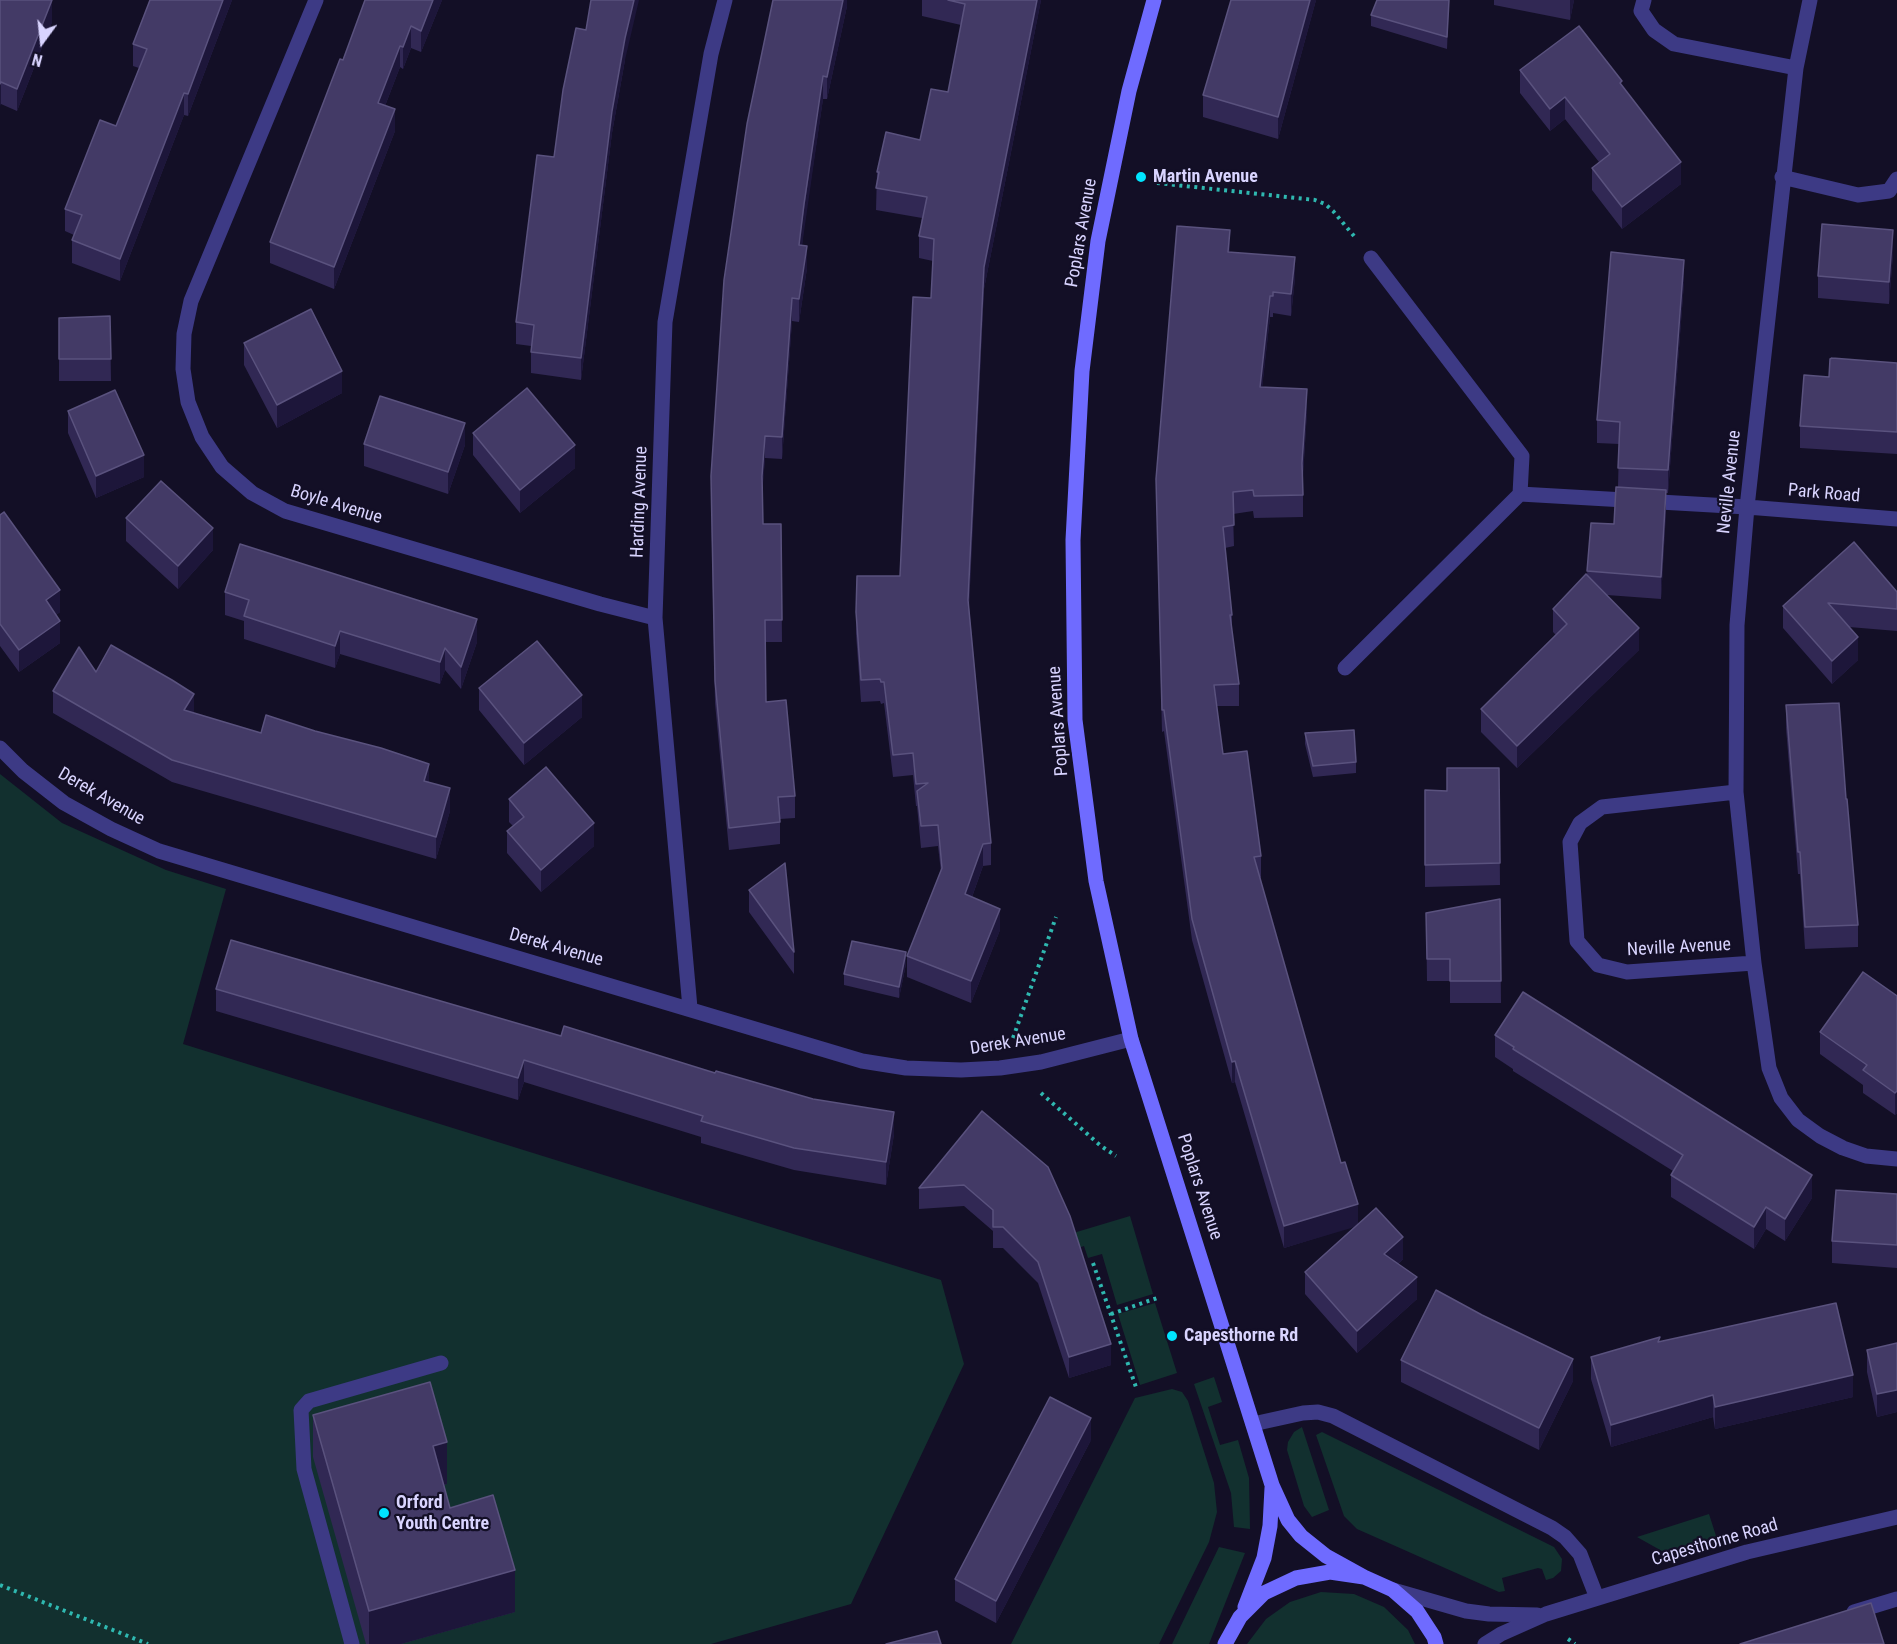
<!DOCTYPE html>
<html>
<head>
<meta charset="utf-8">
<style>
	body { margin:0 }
	#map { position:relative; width:1897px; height:1644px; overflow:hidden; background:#130f26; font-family:"Roboto Condensed",sans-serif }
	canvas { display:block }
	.north { position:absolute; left:12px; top:12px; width:60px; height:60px; -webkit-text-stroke:4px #130f26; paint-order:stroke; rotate:195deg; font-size:16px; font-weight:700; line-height:24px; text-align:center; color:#d9d4ff }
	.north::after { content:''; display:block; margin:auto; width:21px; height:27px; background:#d9d4ff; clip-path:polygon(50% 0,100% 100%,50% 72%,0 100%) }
</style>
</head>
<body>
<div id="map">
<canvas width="1897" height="1644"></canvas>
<div class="north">N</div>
</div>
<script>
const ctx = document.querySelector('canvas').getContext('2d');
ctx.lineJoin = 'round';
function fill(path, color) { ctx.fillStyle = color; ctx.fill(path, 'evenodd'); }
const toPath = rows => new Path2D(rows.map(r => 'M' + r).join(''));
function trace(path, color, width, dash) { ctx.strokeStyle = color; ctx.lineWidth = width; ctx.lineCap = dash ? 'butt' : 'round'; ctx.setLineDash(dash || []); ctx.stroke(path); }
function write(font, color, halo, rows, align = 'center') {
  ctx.font = font + ' "Roboto Condensed",sans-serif'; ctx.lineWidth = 4.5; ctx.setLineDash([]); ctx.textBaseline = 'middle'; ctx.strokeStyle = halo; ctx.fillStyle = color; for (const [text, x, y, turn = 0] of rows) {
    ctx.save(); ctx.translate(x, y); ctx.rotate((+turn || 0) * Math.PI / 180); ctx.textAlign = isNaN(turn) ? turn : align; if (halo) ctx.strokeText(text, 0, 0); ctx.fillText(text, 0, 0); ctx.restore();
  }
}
fill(toPath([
	[0,774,62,823,166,870,226,889,183,1044,941,1280,964,1364,851,1604,711,1644,0,1644],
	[1130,1216,1153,1294,1117,1305,1102,1254,1088,1258,1084,1246,1075,1249,1070,1234],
	[1155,1303,1177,1373,1140,1385,1118,1314],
	[1214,1377,1222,1402,1208,1407,1220,1445,1238,1440,1249,1478,1250,1529,1234,1527,1231,1493,1194,1384],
	[1172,1389,1182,1392,1188,1401,1214,1483,1217,1512,1209,1542,1159,1644,1011,1644,1135,1398],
	[1302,1427,1329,1510,1312,1517,1304,1506,1287,1450,1288,1442,1294,1432],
	[1322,1432,1554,1547,1562,1559,1561,1571,1553,1578,1546,1580,1542,1569,1538,1568,1502,1578,1505,1591,1499,1592,1357,1529,1344,1516,1316,1435],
	[1709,1514,1717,1539,1669,1555,1637,1537],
	[1219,1547,1245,1553,1209,1644,1172,1644],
	[1321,1592,1354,1594,1384,1607,1408,1630,1415,1644,1247,1644,1266,1619,1290,1602]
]), '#12302f');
trace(toPath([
	[1157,183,1315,200,1325,204,1333,211,1354,236],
	[1013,1038,1056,917],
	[1041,1093,1101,1146,1116,1156],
	[1093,1263,1137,1390],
	[1111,1314,1160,1297],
	[0,1585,148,1644],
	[1568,1639,1575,1644]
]), '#2fb8b0', 4, [3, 4.5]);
trace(toPath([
	[1371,258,1522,456,1520,494],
	[1345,668,1520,494,1747,507],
	[1854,1612,1897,1599],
	[352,1644,304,1469,301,1410,309,1401,441,1363]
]), '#3d3a85', 15);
trace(toPath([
	[316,0,191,301,184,334,183,369,188,402,202,437,222,467,252,493,285,511,600,604,655,618],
	[1644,0,1641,11,1654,30,1674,44,1796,68],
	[1810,0,1796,68,1747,507,1737,625,1736,792,1754,963,1769,1068,1781,1098,1798,1120,1820,1136,1843,1148,1866,1156,1897,1159],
	[1782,177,1858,195,1889,191,1897,179],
	[1747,507,1897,519],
	[0,748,23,771,64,803,111,829,159,851,862,1061,906,1068,961,1070,1000,1068,1041,1062,1131,1039],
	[1736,792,1602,807,1580,823,1570,842,1577,941,1598,965,1627,972,1754,963],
	[690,1008,655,618,665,322,711,54,725,0],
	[1253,1424,1303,1413,1318,1412,1333,1416,1552,1528,1565,1537,1580,1554,1597,1598],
	[1393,1590,1466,1611,1489,1614,1537,1615],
	[1485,1644,1501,1634,1546,1614,1747,1552,1897,1517]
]), '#3d3a85', 15);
trace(toPath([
	[1154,0,1129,91,1098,241,1082,371,1073,540,1075,720,1096,881,1131,1039,1272,1485,1288,1520,1301,1536,1326,1556,1364,1577],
	[1245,1607,1264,1558,1270,1526,1272,1488],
	[1225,1644,1240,1617,1264,1593,1296,1578,1330,1572,1364,1577,1393,1590,1417,1611,1434,1637,1436,1644]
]), '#6f6bff', 15);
fill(toPath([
	[0,0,52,22,17,111,1,104],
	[150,0,232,0,188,116,184,115,120,281,72,263,72,240,74,235,65,231,65,209,116,126,139,68,133,66,133,44],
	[365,0,442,0,421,52,411,48,403,69,400,67,385,106,395,131,334,289,270,263,270,242,343,60],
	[847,0,847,6,827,99,823,99,804,226,802,245,807,268,799,322,792,321,782,459,765,458,762,493,763,524,781,524,782,642,765,642,766,702,795,796,795,818,780,819,780,844,729,850,715,703,711,498,747,124],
	[922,0,1041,0,984,289,969,607,991,843,991,865,983,866,972,897,1000,930,971,1003,907,977,907,956,941,872,938,846,921,848,917,806,916,806,913,775,893,777,884,703,881,704,880,701,861,702,856,634,857,576,900,576,931,298,933,261,919,258,919,236,922,218,876,210,877,172,920,140,948,92,961,25,922,16],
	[1316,0,1278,139,1203,117,1203,95],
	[1449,0,1447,49,1371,26,1371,15],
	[1494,0,1574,0,1570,20,1494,5],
	[586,30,625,60,612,133,581,380,531,373,531,346,516,344,516,322,554,157],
	[1520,70,1622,86,1681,184,1622,229,1592,190,1592,168,1599,162,1565,119,1550,131,1520,93],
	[1230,252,1295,278,1291,316,1273,313,1273,317,1270,317,1262,387,1307,411,1303,476,1303,517,1254,518,1253,511,1233,514,1234,546,1225,548,1232,615,1232,630,1239,684,1239,706,1217,706,1223,754,1261,856,1261,877,1260,878,1358,1224,1403,1259,1398,1264,1417,1299,1357,1353,1305,1294,1305,1272,1355,1226,1284,1248,1235,1082,1232,1083,1192,940,1164,731,1162,732,1156,479],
	[1893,253,1889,304,1818,298,1818,276],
	[1684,282,1668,493,1666,493,1666,512,1661,599,1607,595,1639,650,1517,768,1481,732,1481,709,1556,635,1553,632,1553,609,1587,575,1591,523,1614,524,1618,487,1619,444,1597,443,1597,420],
	[110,316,111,381,59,381,59,318],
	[244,343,342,393,277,428,244,365],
	[1897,363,1897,454,1800,448,1800,426,1829,377],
	[68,411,144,477,96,498,68,433],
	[473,433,575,468,520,513,473,455],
	[364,444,465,445,448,494,364,466],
	[0,515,60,612,56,615,60,643,19,672,0,646],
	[126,518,213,550,178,589,126,541],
	[225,592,477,642,461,689,445,670,440,684,340,654,335,668,244,639,244,621,225,615],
	[1897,592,1897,631,1849,627,1858,660,1832,684,1783,628,1783,606],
	[96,672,194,713,429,782,450,811,436,859,172,782,53,713,53,691],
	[479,688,582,717,524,765,479,710],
	[1786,705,1846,799,1858,925,1858,947,1805,949,1800,874,1798,874,1786,728],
	[1305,733,1356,762,1356,773,1313,777,1305,744],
	[1499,768,1500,885,1425,887,1425,790,1447,791],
	[509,799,594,846,541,892,507,853,507,831,513,826,509,822],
	[749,890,794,952,794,974,749,912],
	[1500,899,1501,1003,1450,1003,1450,981,1427,981,1426,913],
	[906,964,899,998,844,985,844,974],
	[216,989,894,1134,886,1185,794,1170,701,1143,701,1137,524,1082,518,1100,216,1011],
	[1897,996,1897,1113,1895,1115,1863,1093,1863,1085,1820,1054,1820,1032],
	[1495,1035,1812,1198,1785,1241,1766,1229,1754,1249,1671,1197,1671,1175,1673,1171,1513,1071,1513,1069,1495,1057],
	[982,1111,1111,1365,1069,1378,1038,1283,1003,1248,993,1248,993,1231,964,1206,919,1209,919,1188],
	[1897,1194,1897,1268,1832,1263,1832,1241],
	[1660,1341,1853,1397,1715,1429,1713,1417,1611,1447,1591,1379,1591,1357],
	[1897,1343,1897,1412,1877,1417,1867,1372,1867,1350],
	[1401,1360,1573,1381,1539,1450,1401,1382],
	[313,1415,447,1484,444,1485,450,1508,515,1612,401,1644,366,1644,313,1457],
	[1091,1440,996,1623,955,1601,955,1579]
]), '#312854');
fill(toPath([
	[52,0,52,22,17,111,17,89],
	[223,0,232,0,188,116,188,94],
	[433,0,442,0,421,52,421,31],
	[634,0,639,0,625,60,612,133,581,380,581,358,612,111,625,38],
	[843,0,847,0,847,6,827,99,827,77],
	[1037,0,1041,0,984,289,968,622,968,600,984,267],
	[1310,0,1316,0,1278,139,1278,117],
	[1570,0,1574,0,1570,20],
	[411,26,411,48,403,69,403,47],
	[400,46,400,67,378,124,378,103],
	[823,76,823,99,799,267,799,245],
	[1,82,1,104,0,106,0,84],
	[184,93,184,115,120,281,120,259],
	[1565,97,1565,119,1550,131,1550,109],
	[395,109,395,131,334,289,334,267],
	[1681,162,1681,184,1622,229,1622,207],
	[1230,230,1230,251,1228,274,1228,252],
	[1893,230,1893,253,1889,304,1889,282],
	[807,246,807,268,799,322,799,299],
	[1295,257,1295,278,1291,316,1291,294],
	[1684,260,1684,282,1668,493,1668,470],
	[1270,296,1270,317,1260,408,1260,387],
	[792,298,792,321,782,459,782,437],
	[342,371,342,393,277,428,277,405],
	[1307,389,1307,411,1302,484,1302,463],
	[465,423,465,445,448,494,448,472],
	[765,436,765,458,762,498,762,476],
	[575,445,575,468,520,513,520,490],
	[144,455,144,477,96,498,96,476],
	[1666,490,1666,512,1661,599,1661,577],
	[213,528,213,550,178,589,178,566],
	[60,590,60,612,46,622,46,600],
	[477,619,477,642,461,689,461,667],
	[60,621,60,643,19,672,19,650],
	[1639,628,1639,650,1517,768,1517,746],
	[340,631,340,654,335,668,335,646],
	[1858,637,1858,660,1832,684,1832,661],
	[445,648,445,670,440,684,440,662],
	[194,694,194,716,184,710],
	[582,695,582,717,524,765,524,743],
	[429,764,429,786,424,781],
	[450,788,450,811,436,859,436,837],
	[594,823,594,846,541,892,541,870],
	[983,844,983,866,965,916,965,894],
	[1000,909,1000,930,971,1003,971,981],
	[906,952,906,964,899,998,899,987],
	[524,1060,524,1082,518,1100,518,1078],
	[1235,1061,1235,1082,1232,1083,1232,1062],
	[1897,1091,1897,1113,1895,1115,1895,1093],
	[894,1112,894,1134,886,1185,886,1162],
	[1812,1175,1812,1198,1785,1241,1785,1219],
	[1358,1204,1358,1226,1284,1248,1284,1226],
	[1766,1207,1766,1229,1754,1249,1754,1227],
	[1403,1237,1403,1259,1384,1276,1384,1254],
	[1417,1277,1417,1299,1357,1353,1357,1331],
	[1111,1344,1111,1365,1069,1378,1069,1357],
	[1573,1359,1573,1381,1539,1450,1539,1428],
	[1853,1375,1853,1397,1715,1429,1715,1407],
	[1897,1390,1897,1412,1877,1417,1877,1394],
	[1713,1395,1713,1417,1611,1447,1611,1425],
	[1091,1418,1091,1440,996,1623,996,1601],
	[447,1442,447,1484,433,1488,433,1446],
	[515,1570,515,1612,401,1644,369,1644,369,1611]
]), '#1d163a');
const building = toPath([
	[0,0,52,0,17,89,1,82,0,84,0,0],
	[150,0,223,0,188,94,184,93,120,259,72,240,82,215,65,209,100,120,116,126,147,49,133,44,150,0],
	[365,0,433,0,421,31,411,26,403,47,400,46,378,103,395,109,334,267,270,242,340,59,343,60,365,0],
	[591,0,634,0,625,38,612,111,581,358,531,352,534,325,516,322,537,155,554,157,563,90,576,28,586,30,591,0],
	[773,0,843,0,827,77,823,76,804,204,799,245,807,246,799,299,792,298,782,437,765,436,762,476,763,524,781,524,782,620,765,620,766,702,786,700,795,796,778,797,780,822,729,828,715,681,711,476,724,280,747,124,773,0],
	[948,0,1037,0,984,267,968,600,991,843,983,844,965,894,1000,909,971,981,907,956,942,868,938,825,921,826,917,791,928,783,916,784,913,753,893,755,884,682,881,682,880,679,861,680,856,612,857,576,900,576,913,297,931,298,934,239,919,236,927,197,876,188,879,172,877,172,886,132,920,140,931,89,948,92,965,4,948,0],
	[1231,0,1310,0,1278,117,1203,95,1231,0],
	[1377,0,1449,0,1447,37,1371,15,1377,0],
	[1579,26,1622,81,1620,83,1681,162,1622,207,1592,168,1610,154,1565,97,1550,109,1520,70,1579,26],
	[1822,224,1893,230,1889,282,1818,276,1822,224],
	[1177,226,1230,230,1228,252,1295,257,1291,294,1273,292,1273,296,1270,296,1260,387,1307,389,1302,463,1303,495,1254,496,1253,490,1233,492,1234,525,1223,527,1232,615,1230,615,1239,684,1214,685,1223,754,1247,751,1261,856,1254,857,1341,1163,1345,1162,1358,1204,1284,1226,1235,1061,1232,1062,1192,919,1164,710,1162,710,1156,479,1177,226],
	[1611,252,1684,260,1668,470,1618,468,1620,422,1597,420,1611,252],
	[311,309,342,371,277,405,244,343,311,309],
	[110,316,111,359,59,359,59,318,110,316],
	[1832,358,1897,363,1897,432,1800,426,1804,375,1829,377,1830,359,1832,358],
	[527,388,575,445,520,490,473,433,527,388],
	[115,390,144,455,96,476,68,411,115,390],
	[380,396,465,423,448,472,364,444,380,396],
	[161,481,213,528,178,566,126,518,161,481],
	[1616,487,1666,490,1661,577,1587,571,1591,523,1614,524,1616,487],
	[4,512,60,590,46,600,60,621,19,650,0,624,0,515,4,512],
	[1854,542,1897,592,1897,609,1828,603,1858,637,1832,661,1783,606,1854,542],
	[240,544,477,619,461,667,445,648,440,662,340,631,335,646,244,616,249,600,225,592,240,544],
	[1586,574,1639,628,1517,746,1481,709,1567,624,1553,609,1586,574],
	[537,641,582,695,524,743,479,688,537,641],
	[111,645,172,680,194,694,184,710,261,733,266,715,315,731,381,748,429,764,424,781,450,788,436,837,172,760,53,691,79,647,96,672,111,645],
	[1839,703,1846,799,1847,799,1858,925,1805,927,1800,852,1798,852,1786,705,1839,703],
	[1354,730,1356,762,1313,766,1305,733,1354,730],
	[546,767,594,823,541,870,507,831,524,817,509,799,546,767],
	[1447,768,1499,768,1500,863,1425,865,1425,790,1447,791,1447,768],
	[785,863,794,952,749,890,785,863],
	[1500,899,1501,981,1450,981,1450,959,1427,959,1426,913,1500,899],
	[231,940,561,1036,564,1026,715,1073,716,1071,813,1099,894,1112,886,1162,794,1148,701,1121,703,1116,524,1060,518,1078,216,989,231,940],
	[852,941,906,952,899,987,844,974,852,941],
	[1863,972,1897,996,1897,1091,1895,1093,1863,1070,1867,1065,1820,1032,1863,972],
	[1523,992,1812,1175,1785,1219,1766,1207,1754,1227,1671,1175,1683,1155,1513,1049,1514,1047,1495,1035,1523,992],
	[982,1111,1048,1167,1070,1216,1111,1344,1069,1357,1038,1262,1003,1227,993,1227,993,1210,964,1185,919,1188,982,1111],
	[1836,1190,1897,1194,1897,1245,1832,1241,1836,1190],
	[1376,1208,1403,1237,1384,1254,1417,1277,1357,1331,1305,1272,1376,1208],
	[1436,1290,1482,1315,1573,1359,1539,1428,1401,1360,1436,1290],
	[1836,1303,1853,1375,1715,1407,1713,1395,1611,1425,1591,1357,1660,1337,1658,1342,1836,1303],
	[1897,1343,1897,1390,1877,1394,1867,1350,1897,1343],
	[430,1382,447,1442,433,1446,450,1508,493,1495,515,1570,369,1611,313,1415,430,1382],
	[1050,1397,1091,1418,996,1601,955,1579,1050,1397],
	[1871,1603,1884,1644,1740,1644,1871,1603],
	[937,1631,941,1644,886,1644,937,1631]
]);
fill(building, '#433a66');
trace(building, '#5a527e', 1.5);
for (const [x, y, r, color] of [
	[1141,177,6,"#00e5ff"],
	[1172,1336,6,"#00e5ff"],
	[384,1513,6,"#00e5ff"]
]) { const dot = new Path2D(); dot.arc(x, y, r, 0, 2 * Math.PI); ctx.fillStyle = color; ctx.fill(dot); trace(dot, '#130f26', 2); }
write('bold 18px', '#d9d4ff', '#130f26', [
	["Martin Avenue",1153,177],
	["Capesthorne Rd",1184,1336],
	["Orford",396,1503],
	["Youth Centre",396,1524]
], 'left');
write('18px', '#d9d4ff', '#130f26', [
	["Poplars Avenue",1082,233,-80],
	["Neville Avenue",1730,482,-84],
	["Park Road",1824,494,5],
	["Harding Avenue",640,502,-88],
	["Boyle Avenue",336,505,17],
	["Poplars Avenue",1059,721,-94],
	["Derek Avenue",101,797,30],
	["Derek Avenue",556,948,16],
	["Neville Avenue",1679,948,-3],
	["Derek Avenue",1018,1042,-9],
	["Poplars Avenue",1199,1187,72],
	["Capesthorne Road",1715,1543,-16]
]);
</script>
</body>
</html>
